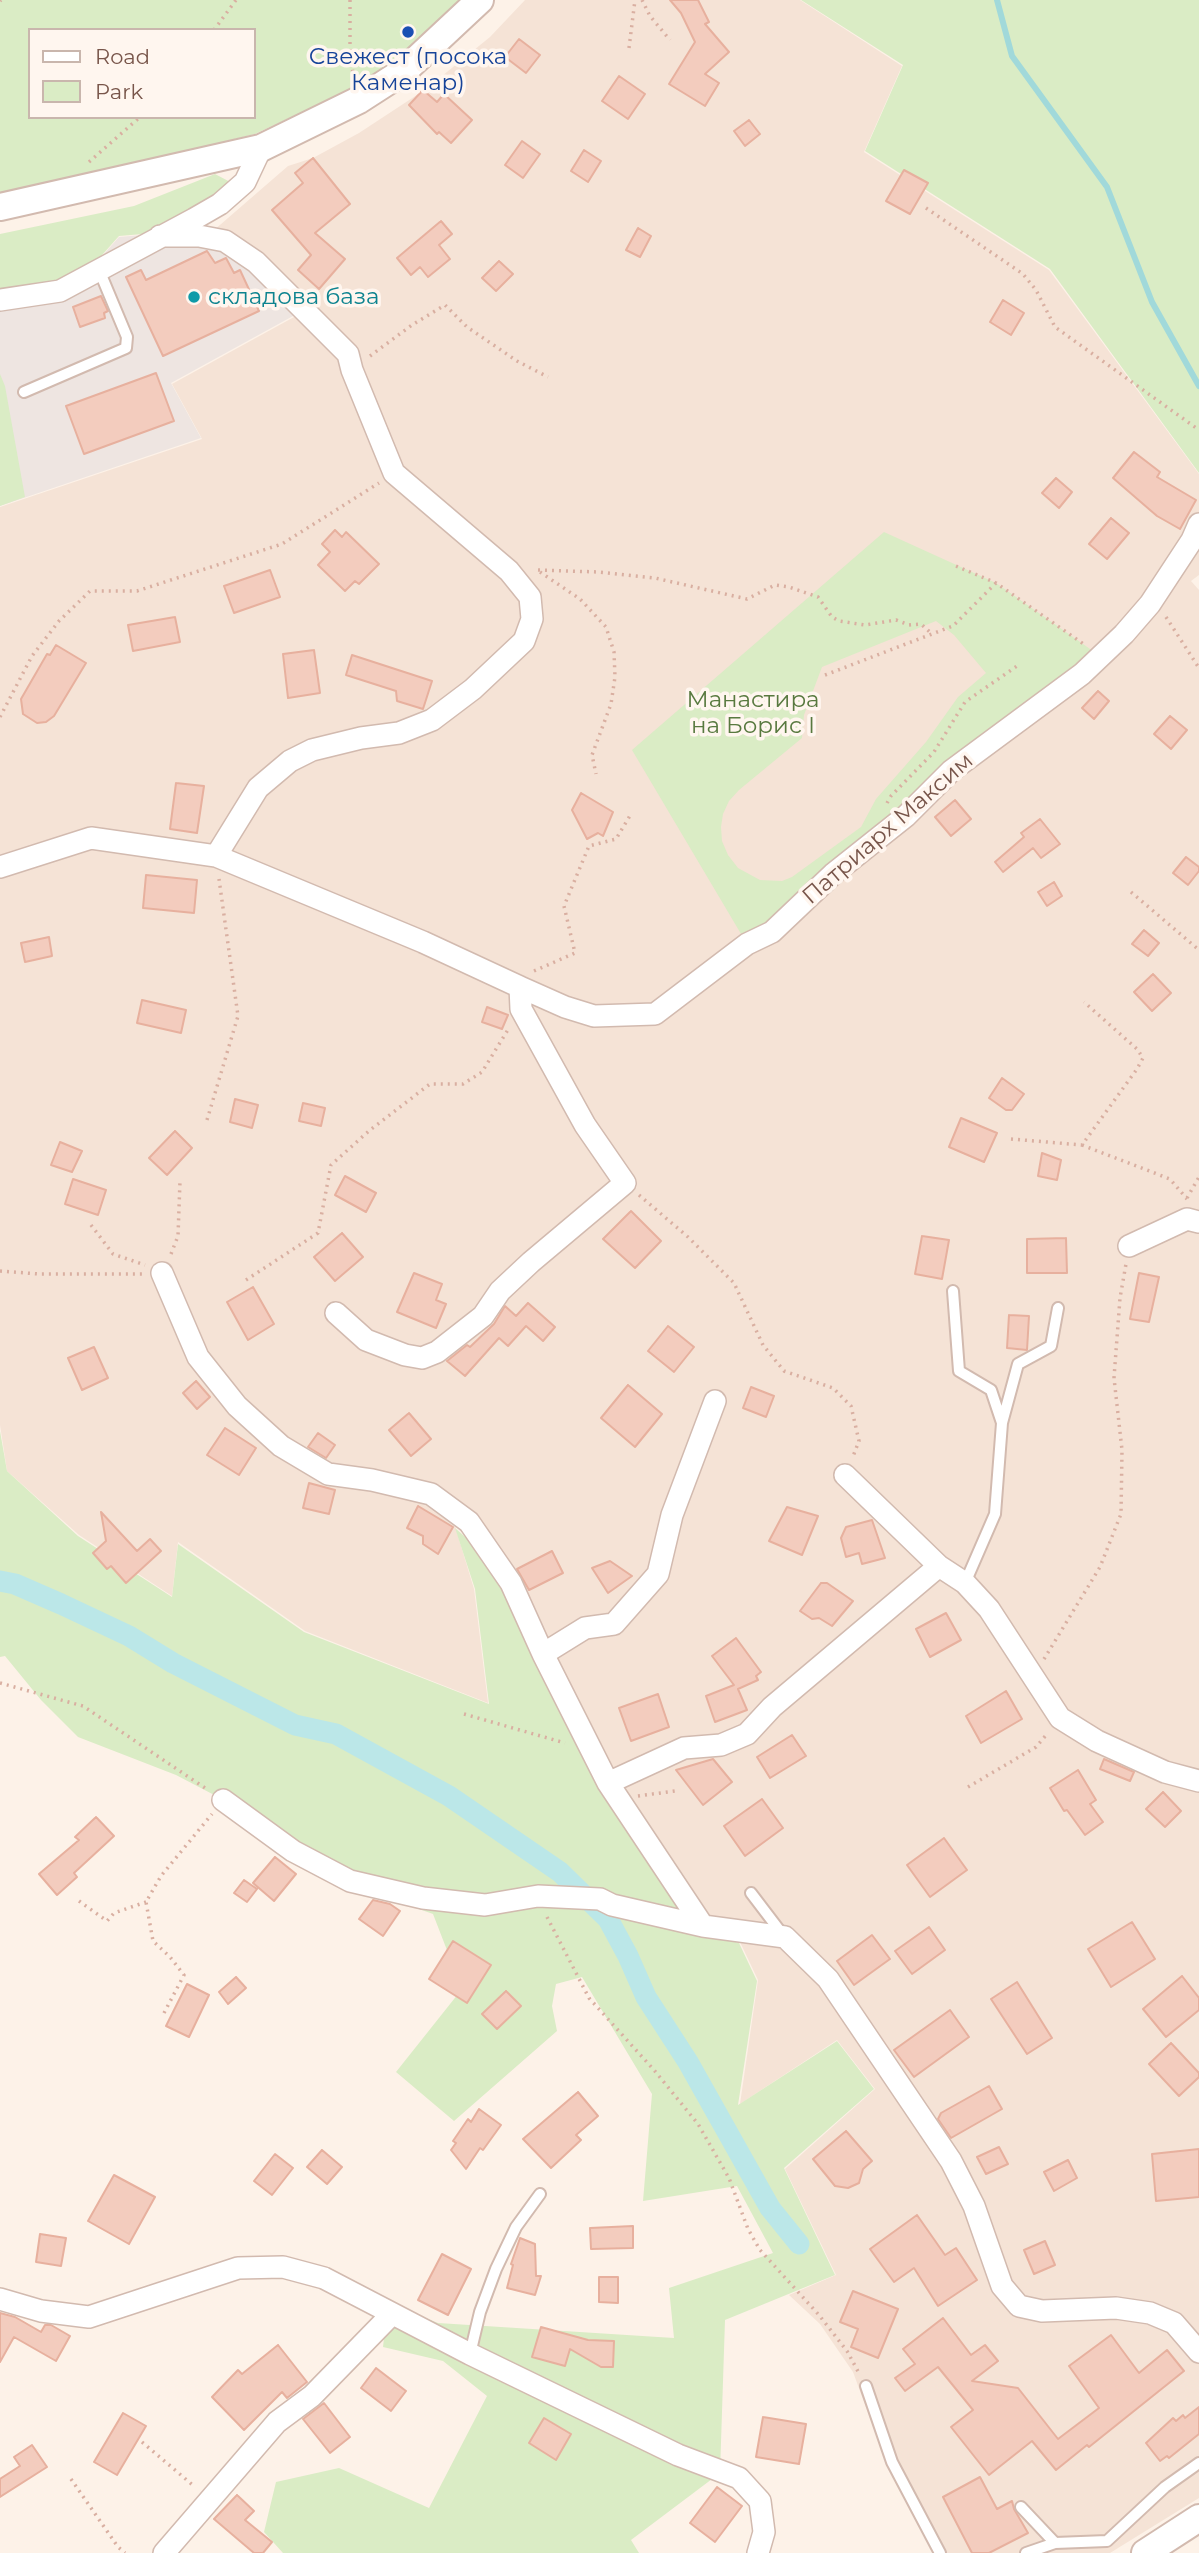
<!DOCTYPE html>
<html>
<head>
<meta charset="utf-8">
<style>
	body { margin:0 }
	#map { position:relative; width:1199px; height:2553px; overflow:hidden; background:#fdf2e8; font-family:Montserrat,sans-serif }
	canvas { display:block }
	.legend { position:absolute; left:28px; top:28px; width:228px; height:91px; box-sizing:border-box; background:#fff6ef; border:2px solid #c9b6ad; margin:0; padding:9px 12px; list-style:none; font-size:21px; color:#78554a }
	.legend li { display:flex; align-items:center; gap:14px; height:35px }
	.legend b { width:35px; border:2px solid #c9b6ad }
</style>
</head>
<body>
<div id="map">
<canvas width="1199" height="2553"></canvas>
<ul class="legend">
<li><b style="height:9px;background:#fff"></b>Road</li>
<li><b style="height:19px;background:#daecc5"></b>Park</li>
</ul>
</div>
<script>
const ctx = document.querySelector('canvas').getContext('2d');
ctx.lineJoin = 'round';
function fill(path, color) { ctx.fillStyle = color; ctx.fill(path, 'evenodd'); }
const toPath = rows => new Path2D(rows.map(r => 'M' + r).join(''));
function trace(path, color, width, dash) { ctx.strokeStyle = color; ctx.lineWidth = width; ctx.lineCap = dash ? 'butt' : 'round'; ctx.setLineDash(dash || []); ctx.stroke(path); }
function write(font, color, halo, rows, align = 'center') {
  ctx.font = font + ' Montserrat,sans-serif'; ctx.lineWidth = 7; ctx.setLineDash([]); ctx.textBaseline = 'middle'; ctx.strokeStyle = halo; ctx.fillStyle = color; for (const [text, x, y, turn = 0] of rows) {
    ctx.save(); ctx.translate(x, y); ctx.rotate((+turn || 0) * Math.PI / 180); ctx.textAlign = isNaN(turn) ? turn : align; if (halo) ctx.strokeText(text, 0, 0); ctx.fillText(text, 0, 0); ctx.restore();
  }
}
fill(toPath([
	[525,0,800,0,902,66,864,152,1049,270,1199,474,1199,575,1191,581,1199,590,1199,2498,1110,2553,935,2553,886,2462,853,2372,820,2324,789,2295,836,2275,785,2169,875,2089,837,2040,740,2104,758,1980,740,1942,693,1925,497,1564,455,1526,474,1589,488,1703,305,1631,178,1542,172,1596,79,1535,7,1471,0,1425,0,507,202,439,172,384,305,311,198,244,288,166,313,158,359,133,426,89,490,37]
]), '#f5e3d6');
fill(toPath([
	[191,231,222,245,304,310,171,383,201,438,0,506,0,309,63,300,119,237]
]), '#eee5e1');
fill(toPath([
	[0,0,459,0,379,76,255,134,0,196],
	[30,30,254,30,254,117,30,117],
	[801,0,1199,0,1199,473,1050,269,865,151,903,65],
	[215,174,234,184,191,230,119,236,63,299,0,308,0,234,134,206],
	[0,374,5,386,25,497,0,506],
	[884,532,996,583,1100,656,747,944,632,750],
	[936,621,954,635,986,673,958,697,926,742,876,799,861,827,792,877,782,881,760,880,738,868,728,855,722,841,721,827,723,814,729,801,739,790,802,738,804,715,822,667],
	[0,1431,7,1471,78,1536,172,1597,178,1544,304,1632,489,1704,475,1589,455,1528,497,1565,693,1926,739,1943,757,1981,738,2105,837,2041,874,2089,784,2168,835,2275,725,2320,720,2473,631,2540,639,2553,283,2553,264,2532,276,2482,339,2468,429,2508,487,2396,443,2361,383,2347,388,2303,438,2323,674,2338,669,2288,773,2253,737,2186,643,2201,652,2094,582,1977,556,1984,552,2006,557,2031,454,2121,396,2072,462,1989,433,1914,343,1882,260,1819,176,1775,78,1737,41,1700,5,1656,0,1657]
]), '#daecc5');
trace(toPath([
	[997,0,1012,56,1107,187,1152,302,1199,386]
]), '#a1d9da', 6);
trace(toPath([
	[0,1581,15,1584,61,1604,129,1636,173,1663,295,1725,336,1734,449,1796,560,1872,608,1919,628,1956,646,1997,688,2062,770,2208,799,2244]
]), '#bbe7e8', 21);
const building = toPath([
	[670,0,698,0,709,22,705,24,729,52,705,74,719,83,705,106,669,84,695,42,681,13,670,0],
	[519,39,540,55,526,73,505,57,519,39],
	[619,76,645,94,628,119,602,101,619,76],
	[423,90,437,102,444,94,472,120,451,143,439,132,437,134,409,105,423,90],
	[749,120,760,134,745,146,734,131,749,120],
	[522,141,540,154,523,178,505,165,522,141],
	[584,150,601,161,588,182,571,171,584,150],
	[313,158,350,204,315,233,345,259,319,289,298,270,311,255,272,210,303,183,295,173,313,158],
	[904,170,928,183,910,214,886,201,904,170],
	[441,221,452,234,439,245,450,259,428,277,420,267,411,275,397,258,441,221],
	[638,228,651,236,640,257,626,250,638,228],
	[207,251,215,263,226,258,234,273,240,270,259,311,163,356,126,277,141,270,146,280,207,251],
	[499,261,513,274,496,291,482,278,499,261],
	[101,296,108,311,104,313,105,318,80,327,73,307,101,296],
	[1003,300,1024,313,1011,335,990,322,1003,300],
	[156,373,174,421,84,454,66,406,156,373],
	[1134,452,1160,472,1157,477,1196,500,1180,529,1157,516,1113,478,1134,452],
	[1056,478,1072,492,1059,508,1042,493,1056,478],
	[1111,518,1129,533,1107,559,1089,544,1111,518],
	[335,530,342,537,346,532,379,564,359,584,355,581,345,591,318,565,330,552,322,544,335,530],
	[270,570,280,597,234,613,224,586,270,570],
	[175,617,180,642,133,651,128,625,175,617],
	[56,645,86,663,54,716,46,722,37,723,23,714,21,699,47,654,50,655,56,645],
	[314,650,320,693,288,698,283,654,314,650],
	[352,655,432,681,423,709,397,701,396,691,346,675,352,655],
	[1098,691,1109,701,1094,719,1082,708,1098,691],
	[1170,716,1187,730,1171,749,1154,734,1170,716],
	[176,783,204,786,197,833,170,829,176,783],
	[581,793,613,812,603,836,598,833,587,839,572,810,581,793],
	[955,800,971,819,951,836,935,817,955,800],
	[1040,819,1060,844,1041,858,1033,848,1003,872,995,862,1024,837,1021,833,1040,819],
	[1186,857,1199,867,1199,871,1188,885,1173,873,1186,857],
	[146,875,197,880,194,913,143,908,146,875],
	[1054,882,1062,896,1047,906,1038,892,1054,882],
	[1144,930,1159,943,1148,956,1132,944,1144,930],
	[49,937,52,956,25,962,21,943,49,937],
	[1153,974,1171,993,1152,1011,1134,992,1153,974],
	[142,1000,186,1010,181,1033,137,1023,142,1000],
	[487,1007,508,1015,502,1029,482,1022,487,1007],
	[1002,1078,1024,1094,1012,1110,1006,1110,989,1098,1002,1078],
	[235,1099,258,1105,252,1128,230,1122,235,1099],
	[303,1103,325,1108,321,1126,299,1121,303,1103],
	[961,1118,997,1133,984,1162,949,1147,961,1118],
	[175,1131,192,1148,167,1175,149,1158,175,1131],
	[60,1142,82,1151,72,1172,51,1165,60,1142],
	[1042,1153,1061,1160,1057,1180,1038,1176,1042,1153],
	[345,1176,376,1193,366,1212,335,1195,345,1176],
	[73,1179,106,1190,98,1215,65,1204,73,1179],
	[631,1211,661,1241,635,1268,603,1239,631,1211],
	[342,1233,363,1257,335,1281,314,1257,342,1233],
	[922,1236,949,1240,942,1279,915,1274,922,1236],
	[1066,1238,1067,1273,1027,1273,1027,1239,1066,1238],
	[414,1273,442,1284,436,1300,446,1304,436,1328,397,1312,414,1273],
	[1139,1273,1159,1277,1149,1322,1130,1319,1139,1273],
	[253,1287,274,1324,248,1340,227,1302,253,1287],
	[528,1303,555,1327,543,1341,526,1326,508,1346,499,1338,465,1376,447,1361,467,1345,470,1347,494,1324,505,1306,516,1316,528,1303],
	[1009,1315,1029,1316,1027,1350,1007,1348,1009,1315],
	[668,1326,694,1347,674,1372,648,1351,668,1326],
	[94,1347,108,1378,82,1390,68,1358,94,1347],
	[196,1381,210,1397,197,1409,183,1393,196,1381],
	[628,1385,662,1414,635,1447,601,1418,628,1385],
	[751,1387,774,1396,766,1417,743,1408,751,1387],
	[409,1413,431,1439,411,1456,389,1430,409,1413],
	[225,1428,256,1448,239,1475,207,1455,225,1428],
	[318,1433,335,1445,326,1458,308,1447,318,1433],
	[309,1483,335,1490,329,1514,303,1508,309,1483],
	[418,1506,453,1527,438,1554,423,1544,423,1536,407,1528,418,1506],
	[787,1507,818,1516,802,1555,769,1541,787,1507],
	[101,1512,137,1551,150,1539,161,1551,126,1583,111,1566,107,1569,93,1553,106,1541,101,1512],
	[872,1520,885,1558,862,1564,859,1553,846,1557,841,1538,846,1527,872,1520],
	[552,1551,563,1573,529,1590,517,1569,552,1551],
	[610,1561,632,1576,608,1593,592,1568,610,1561],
	[821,1583,827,1583,853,1601,832,1626,819,1618,812,1619,800,1611,821,1583],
	[946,1613,961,1640,930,1657,916,1629,946,1613],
	[736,1638,761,1672,756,1676,758,1680,738,1689,747,1710,715,1722,706,1696,734,1685,712,1656,736,1638],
	[1006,1691,1022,1719,981,1743,966,1716,1006,1691],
	[658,1694,669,1727,631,1741,619,1708,658,1694],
	[792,1735,806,1756,770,1778,757,1757,792,1735],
	[713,1759,732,1782,703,1805,676,1770,713,1759],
	[1104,1759,1134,1772,1130,1781,1100,1769,1104,1759],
	[1078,1770,1096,1800,1090,1804,1103,1822,1085,1835,1067,1810,1064,1811,1050,1788,1078,1770],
	[1163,1792,1181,1811,1165,1827,1146,1809,1163,1792],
	[762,1799,783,1828,745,1856,724,1826,762,1799],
	[96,1817,114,1836,74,1873,77,1877,57,1895,39,1874,79,1840,75,1837,96,1817],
	[944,1838,967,1870,930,1897,907,1865,944,1838],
	[275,1857,296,1874,274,1901,253,1883,275,1857],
	[244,1880,257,1889,247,1902,234,1893,244,1880],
	[373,1900,390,1904,400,1911,383,1936,359,1919,373,1900],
	[1132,1922,1155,1959,1111,1987,1088,1949,1132,1922],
	[929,1927,945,1950,912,1974,895,1951,929,1927],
	[872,1935,890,1959,854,1985,837,1961,872,1935],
	[453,1941,491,1965,467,2003,429,1979,453,1941],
	[1182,1976,1199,1998,1199,2010,1166,2037,1143,2009,1182,1976],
	[236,1977,246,1988,228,2004,219,1992,236,1977],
	[1017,1982,1052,2038,1027,2054,991,1999,1017,1982],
	[187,1984,209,1995,189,2037,166,2026,187,1984],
	[506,1991,521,2006,497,2029,482,2014,506,1991],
	[950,2010,969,2037,914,2077,894,2050,950,2010],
	[1171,2043,1199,2073,1199,2077,1179,2096,1149,2064,1171,2043],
	[989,2086,1002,2109,951,2138,938,2119,941,2113,989,2086],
	[578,2092,598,2116,576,2135,581,2140,551,2168,523,2139,578,2092],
	[479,2109,501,2125,483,2150,480,2148,466,2169,451,2150,456,2143,453,2141,468,2119,471,2122,479,2109],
	[846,2131,872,2161,863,2169,859,2183,848,2188,835,2186,813,2159,846,2131],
	[999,2147,1008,2164,986,2174,977,2157,999,2147],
	[1199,2149,1199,2197,1156,2201,1152,2154,1199,2149],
	[322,2150,342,2167,327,2184,307,2167,322,2150],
	[275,2154,293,2168,272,2195,254,2181,275,2154],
	[1068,2160,1077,2178,1054,2191,1044,2172,1068,2160],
	[114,2175,155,2197,129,2244,88,2221,114,2175],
	[917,2215,945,2255,956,2248,977,2280,938,2306,914,2268,894,2282,870,2249,917,2215],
	[633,2226,633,2248,591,2249,590,2228,633,2226],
	[40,2234,66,2238,61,2266,36,2262,40,2234],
	[520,2238,535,2244,536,2276,541,2276,535,2295,507,2288,513,2265,511,2264,520,2238],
	[1045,2241,1055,2265,1034,2274,1024,2250,1045,2241],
	[442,2254,471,2269,448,2315,418,2300,442,2254],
	[599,2277,618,2277,618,2303,599,2302,599,2277],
	[853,2291,898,2309,878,2358,851,2347,858,2329,840,2322,853,2291],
	[0,2313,15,2317,41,2332,45,2325,51,2325,70,2336,56,2361,14,2337,0,2362,0,2313],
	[943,2318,971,2355,985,2345,998,2361,972,2381,1018,2388,1058,2439,1099,2408,1069,2366,1111,2335,1139,2373,1167,2350,1184,2371,1089,2447,1087,2445,1056,2470,1032,2441,989,2475,951,2427,973,2410,938,2367,905,2391,895,2378,915,2364,903,2349,943,2318],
	[541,2327,588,2340,614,2341,613,2367,601,2367,570,2349,565,2366,532,2357,541,2327],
	[278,2345,307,2382,287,2398,282,2392,244,2430,212,2397,238,2370,242,2374,278,2345],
	[376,2368,406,2391,391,2411,361,2388,376,2368],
	[324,2403,350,2437,330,2453,303,2419,324,2403],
	[1199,2407,1199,2434,1169,2458,1167,2456,1160,2461,1146,2443,1173,2418,1176,2421,1183,2415,1185,2418,1199,2407],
	[123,2413,146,2426,117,2475,94,2462,123,2413],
	[763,2417,806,2424,799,2464,756,2457,763,2417],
	[544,2418,571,2434,556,2460,529,2443,544,2418],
	[32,2445,47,2467,0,2497,0,2479,20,2466,14,2457,32,2445],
	[980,2477,997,2509,1012,2501,1014,2509,1028,2533,989,2553,972,2553,943,2497,980,2477],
	[717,2487,742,2506,715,2542,690,2523,717,2487],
	[237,2495,254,2511,245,2520,272,2542,263,2553,254,2553,214,2519,237,2495]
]);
fill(building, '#f3ccbe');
trace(building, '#e7b09e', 2);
const service = toPath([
	[24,392,126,348,127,337,99,270],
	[953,1291,959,1371,991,1390,1002,1423,995,1514,965,1583],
	[1002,1423,1018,1364,1051,1346,1058,1308],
	[751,1893,783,1935],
	[470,2354,480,2312,496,2269,516,2227,540,2194],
	[866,2386,892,2462,940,2553],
	[1021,2507,1055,2543],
	[1026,2553,1055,2543,1107,2541,1165,2487,1199,2463]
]);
const minor = toPath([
	[160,236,199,236,225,241,256,262,348,354,352,370,394,473,509,571,530,597,532,619,524,641,473,689,432,720,399,733,361,738,312,750,290,761,258,788,216,856],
	[0,300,60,291,194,219,220,204,245,182,261,148],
	[0,867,91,838,216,856,423,942,520,987,521,1009,585,1125,625,1183,531,1262,500,1291,483,1316,437,1352,422,1358,405,1355,366,1340,336,1313],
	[520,987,565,1007,594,1016,655,1014,747,944,772,932,833,874,906,816,951,771,1082,674,1124,634,1150,604,1192,540,1199,524],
	[1129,1246,1187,1219,1199,1222],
	[162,1273,198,1357,237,1406,281,1446,328,1474,372,1480,431,1494,469,1522,511,1583,543,1654,608,1783,703,1926],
	[845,1475,939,1566,965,1583,989,1609,1060,1718,1097,1741,1165,1772,1199,1781],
	[543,1654,585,1628,614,1624,658,1574,672,1515,715,1401],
	[608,1783,684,1748,721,1745,747,1734,772,1707,939,1566],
	[223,1800,293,1851,350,1881,423,1898,485,1905,538,1896,600,1899,612,1905,703,1926,785,1937,828,1979,951,2161,974,2206,1002,2286,1019,2306,1042,2311,1116,2308,1150,2313,1174,2323,1199,2352],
	[0,2299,41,2311,89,2317,238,2268,283,2267,324,2278,470,2354,678,2455,739,2478,760,2501,764,2532,758,2553],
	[164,2553,277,2422,312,2396,392,2314]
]);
const tertiary = toPath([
	[0,207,261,148,359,100,404,71,480,0],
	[1145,2553,1199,2518]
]);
trace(service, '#d2baaf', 14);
trace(minor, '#d2baaf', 24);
trace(tertiary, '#d2baaf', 30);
trace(toPath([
	[350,0,350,58,354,77],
	[642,0,650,16,670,40],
	[0,1,1,0],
	[214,30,236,0],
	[629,48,635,0],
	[89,162,140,117],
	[926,208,1023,274,1036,290,1055,327,1199,430],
	[370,356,412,325,445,305,467,327,517,361,548,377],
	[956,566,996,583,1085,645],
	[538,570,599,572,655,578,747,599,775,585,789,587,818,597,832,617,839,621,865,625,896,620,909,625,921,624,932,634],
	[540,572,580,599,606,627,614,652,615,677,611,704,592,755,596,774],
	[1166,617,1199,668],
	[825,675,953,626,996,583],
	[0,717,32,656,59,621,90,591,137,591,282,544,379,483],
	[887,803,891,796,934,752,965,702,1017,666],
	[1131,892,1199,950],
	[534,971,575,953,564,906,589,846,616,839,631,814],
	[207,1120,238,1016,219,879],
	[1011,1139,1082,1145,1137,1069,1143,1058,1137,1049,1084,1002],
	[1082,1145,1170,1179,1187,1199],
	[639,1195,688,1237,734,1283,763,1345,784,1371,833,1388,851,1406,859,1441,852,1459],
	[1187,1198,1199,1177],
	[91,1225,113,1254,145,1265],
	[171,1254,178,1236,180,1181],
	[0,1271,39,1274,145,1274],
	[246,1280,318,1233,331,1165,370,1130,430,1084,463,1084,482,1072,509,1028],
	[1044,1659,1100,1567,1121,1514,1122,1450,1114,1378,1120,1298,1126,1264],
	[0,1683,83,1706,208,1790],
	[464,1714,565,1743],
	[968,1787,1036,1747,1047,1734],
	[638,1796,675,1791],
	[79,1901,107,1921,114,1913,146,1902],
	[547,1917,589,1998,654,2070,698,2124,729,2178,748,2229,760,2250,819,2315,847,2351,860,2375],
	[164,2013,184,1975,170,1957,153,1941,146,1902,161,1876,212,1814],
	[142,2442,195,2487],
	[71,2479,118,2547,125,2553]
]), '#d9afa1', 3.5, [2, 5]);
trace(service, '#fff', 10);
trace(minor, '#fff', 21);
trace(tertiary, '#fff', 26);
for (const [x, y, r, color] of [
	[408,32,7,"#1a4fb4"],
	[194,297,7,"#0f9aa8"]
]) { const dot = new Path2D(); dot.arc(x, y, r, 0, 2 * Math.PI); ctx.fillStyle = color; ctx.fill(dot); trace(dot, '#fff6ef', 2.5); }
write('23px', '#164399', '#fff6ef', [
	["Свежест (посока",408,57],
	["Каменар)",408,83]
]);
write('23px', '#0d838f', '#fff6ef', [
	["складова база",208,297]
], 'left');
write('23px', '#58793f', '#fff6ef', [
	["Манастира",753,700],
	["на Борис І",753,726]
]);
write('23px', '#78554a', '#fff6ef', [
	["Патриарх Максим",888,829,-41]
]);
</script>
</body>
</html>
